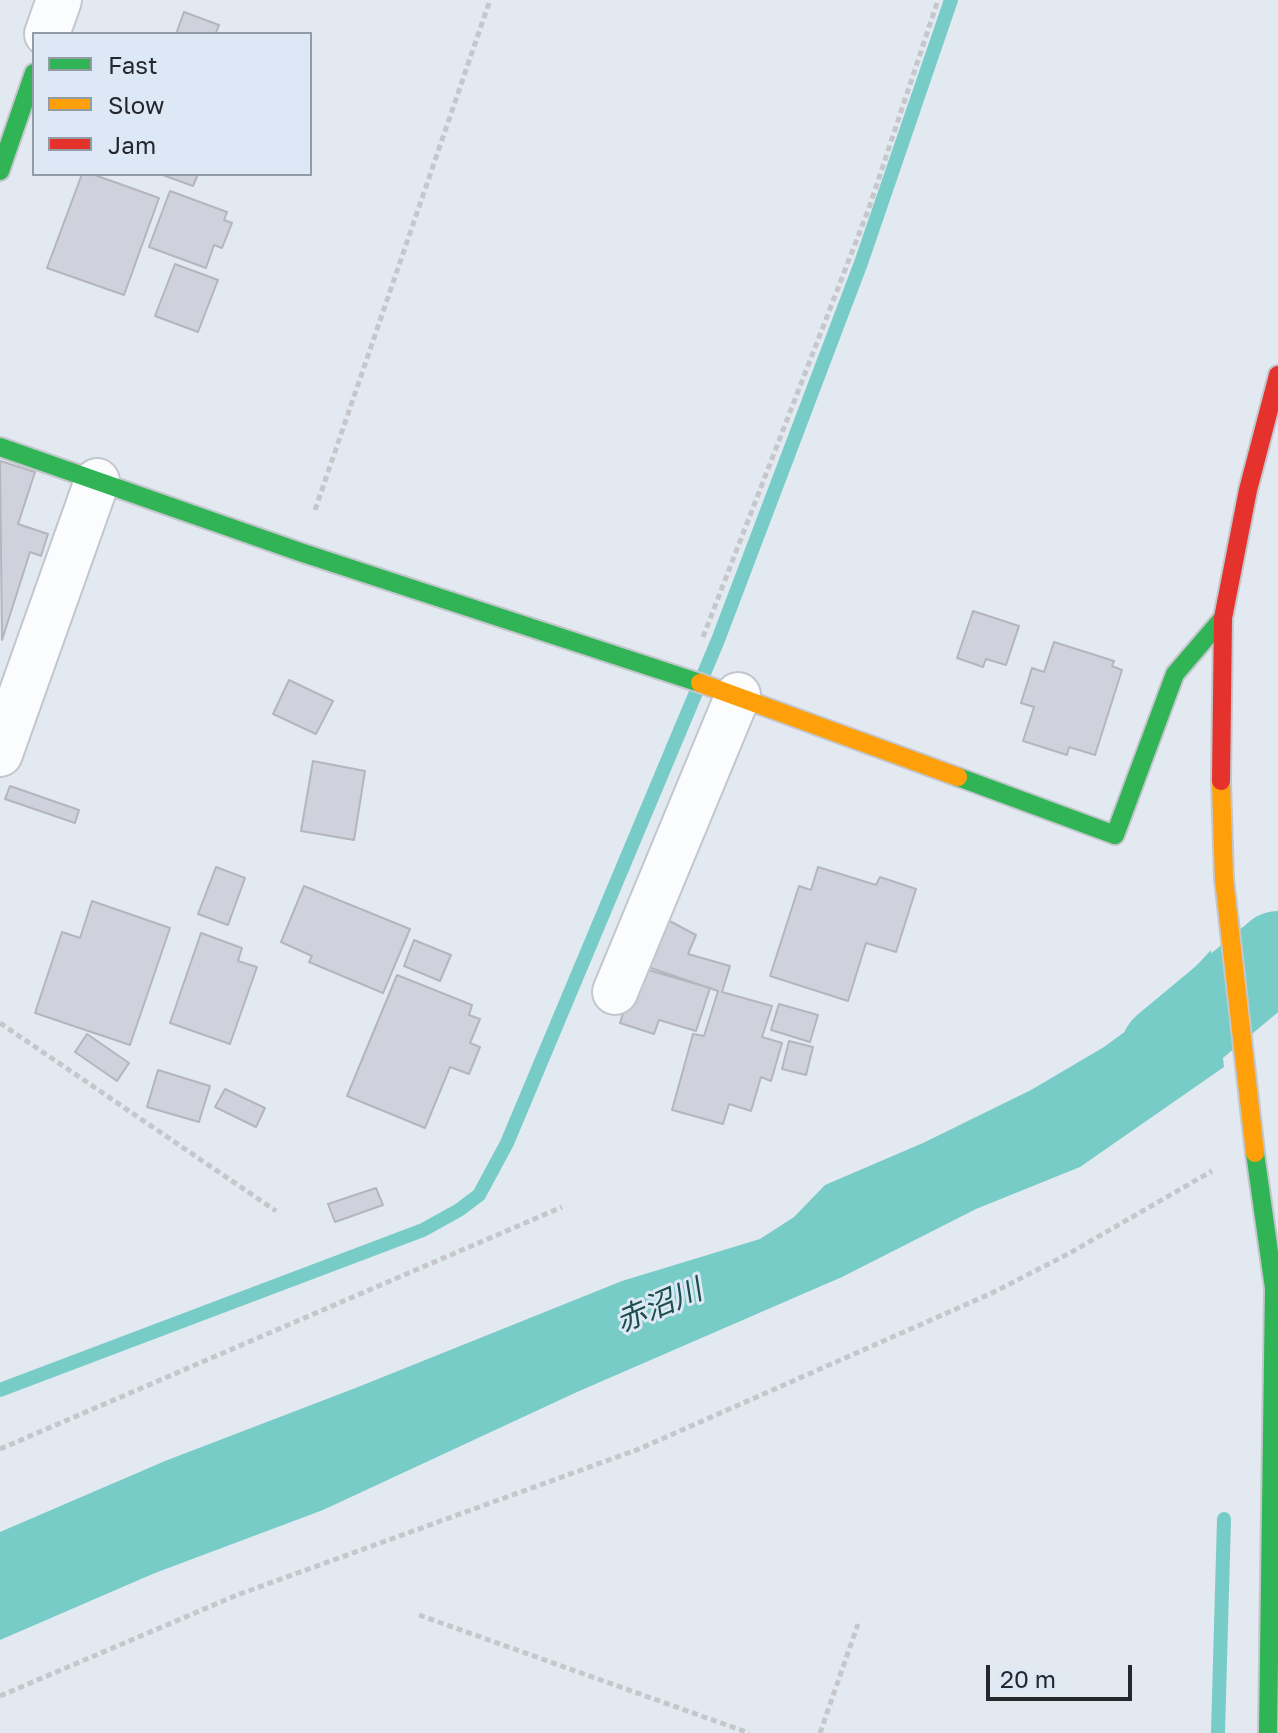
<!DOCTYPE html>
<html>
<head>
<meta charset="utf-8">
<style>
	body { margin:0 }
	#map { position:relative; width:1278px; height:1733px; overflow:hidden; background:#e3e9f0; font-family:"Golos Text",sans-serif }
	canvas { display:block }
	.legend { position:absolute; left:32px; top:32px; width:280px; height:144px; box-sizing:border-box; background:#dde8f6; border:2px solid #939ba6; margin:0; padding:10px 14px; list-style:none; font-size:24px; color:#24282d }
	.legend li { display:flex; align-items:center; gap:16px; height:40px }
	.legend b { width:40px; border:2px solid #939ba6 }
	.scale { position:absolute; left:986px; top:1665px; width:146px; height:36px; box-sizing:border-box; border:4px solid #24282d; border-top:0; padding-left:10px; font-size:24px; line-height:28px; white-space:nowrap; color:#24282d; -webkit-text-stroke:6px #dde8f6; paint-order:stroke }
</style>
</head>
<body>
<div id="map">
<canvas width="1278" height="1733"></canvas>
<ul class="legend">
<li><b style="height:10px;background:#30b455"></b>Fast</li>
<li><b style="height:10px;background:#ff9f0a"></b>Slow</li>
<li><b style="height:10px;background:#e5322d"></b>Jam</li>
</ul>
<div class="scale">20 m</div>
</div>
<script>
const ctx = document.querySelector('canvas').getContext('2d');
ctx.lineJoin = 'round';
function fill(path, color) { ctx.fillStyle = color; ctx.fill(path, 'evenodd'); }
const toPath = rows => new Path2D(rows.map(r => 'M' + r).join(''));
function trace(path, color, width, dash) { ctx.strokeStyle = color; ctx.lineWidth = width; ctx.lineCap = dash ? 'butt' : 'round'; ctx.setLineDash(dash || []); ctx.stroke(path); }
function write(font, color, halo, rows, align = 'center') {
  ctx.font = font + ' "Golos Text","Noto Sans JP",sans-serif'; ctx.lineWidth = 6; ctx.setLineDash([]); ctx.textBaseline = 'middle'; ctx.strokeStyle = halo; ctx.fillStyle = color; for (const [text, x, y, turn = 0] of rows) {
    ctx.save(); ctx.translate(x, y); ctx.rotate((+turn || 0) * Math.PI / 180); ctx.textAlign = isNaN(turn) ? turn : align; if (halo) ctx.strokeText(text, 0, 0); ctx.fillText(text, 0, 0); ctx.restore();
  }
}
fill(toPath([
	[1211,950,1224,1067,1080,1167,976,1209,842,1277,577,1392,323,1510,155,1573,0,1640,0,1532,165,1461,358,1387,622,1281,760,1239,794,1217,825,1185,923,1143,1031,1090,1104,1047,1157,1008]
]), '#78ccc7');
trace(toPath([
	[0,1390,423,1230,459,1210,479,1195,507,1143,718,640,861,263,951,0],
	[1218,1733,1224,1519]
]), '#78ccc7', 14);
trace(toPath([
	[1165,1049,1278,955]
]), '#78ccc7', 88);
const building = toPath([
	[184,12,219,25,216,33,218,34,176,34,184,12],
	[82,174,92,174,159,198,124,295,47,268,82,174],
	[160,174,198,174,193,186,160,174],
	[170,191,227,212,224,220,232,223,222,248,214,245,206,268,149,247,170,191],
	[175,264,218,280,198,332,155,316,175,264],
	[0,461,35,472,18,524,48,534,41,556,30,552,2,640,0,461],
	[973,611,1019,626,1006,665,986,659,983,667,957,658,973,611],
	[1054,642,1114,661,1112,666,1122,670,1095,755,1069,747,1067,755,1023,741,1034,707,1021,703,1032,668,1044,672,1054,642],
	[289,680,333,701,316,734,273,714,289,680],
	[313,761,365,771,354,840,301,831,313,761],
	[10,786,79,810,75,823,5,799,10,786],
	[216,867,245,878,228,925,198,914,216,867],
	[818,867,876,885,880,877,916,889,896,952,866,943,848,1001,770,976,799,886,811,890,818,867],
	[304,886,410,929,383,993,309,962,312,956,281,942,304,886],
	[92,901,170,928,130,1045,35,1013,62,932,80,938,92,901],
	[664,918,696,935,688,954,730,966,722,992,772,1006,762,1037,782,1043,771,1081,761,1077,751,1111,729,1104,723,1124,672,1110,693,1034,704,1036,718,991,645,966,664,918],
	[201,933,242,948,238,961,257,967,230,1044,170,1023,201,933],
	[414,940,451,955,440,981,404,966,414,940],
	[638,967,710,988,696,1031,659,1020,654,1034,620,1023,638,967],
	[397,975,472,1005,469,1015,480,1019,470,1043,480,1047,469,1074,450,1067,425,1128,347,1096,397,975],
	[779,1004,818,1015,810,1042,771,1030,779,1004],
	[87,1034,129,1063,117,1081,75,1052,87,1034],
	[789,1041,813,1047,806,1075,782,1069,789,1041],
	[158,1070,210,1086,199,1122,147,1107,158,1070],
	[225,1089,265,1108,256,1127,215,1107,225,1089],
	[376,1188,383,1205,335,1222,328,1204,376,1188]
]);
fill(building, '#cfd1dd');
trace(building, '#b4b6bc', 2);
const street = toPath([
	[47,34,59,0],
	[0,754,97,481],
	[615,992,738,695]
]);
const fast = toPath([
	[0,171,34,73],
	[0,447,300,552,700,683],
	[958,777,1115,835,1175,674,1223,618],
	[1255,1153,1274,1288,1268,1733]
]);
const slow = toPath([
	[700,683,958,777],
	[1221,781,1224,879,1255,1153]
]);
const jam = toPath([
	[1221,781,1223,618,1248,490,1278,375]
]);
trace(street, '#c3c7cd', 48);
trace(fast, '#c3c7cd', 22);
trace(slow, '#c3c7cd', 22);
trace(jam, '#c3c7cd', 22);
trace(toPath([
	[315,510,490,0],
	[703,637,869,208,938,0],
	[0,1023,276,1211],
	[0,1449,562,1207],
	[419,1615,749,1733],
	[0,1696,237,1595,639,1449,992,1293,1068,1254,1212,1171],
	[820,1733,858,1624]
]), '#c5c7ca', 5, [6, 4]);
trace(street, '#fbfcfd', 44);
trace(fast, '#30b455', 18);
trace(slow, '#ff9f0a', 18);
trace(jam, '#e5322d', 18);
write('italic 30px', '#1c4f4a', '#dde8f6', [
	["赤沼川",659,1306,-23]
]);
</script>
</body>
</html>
